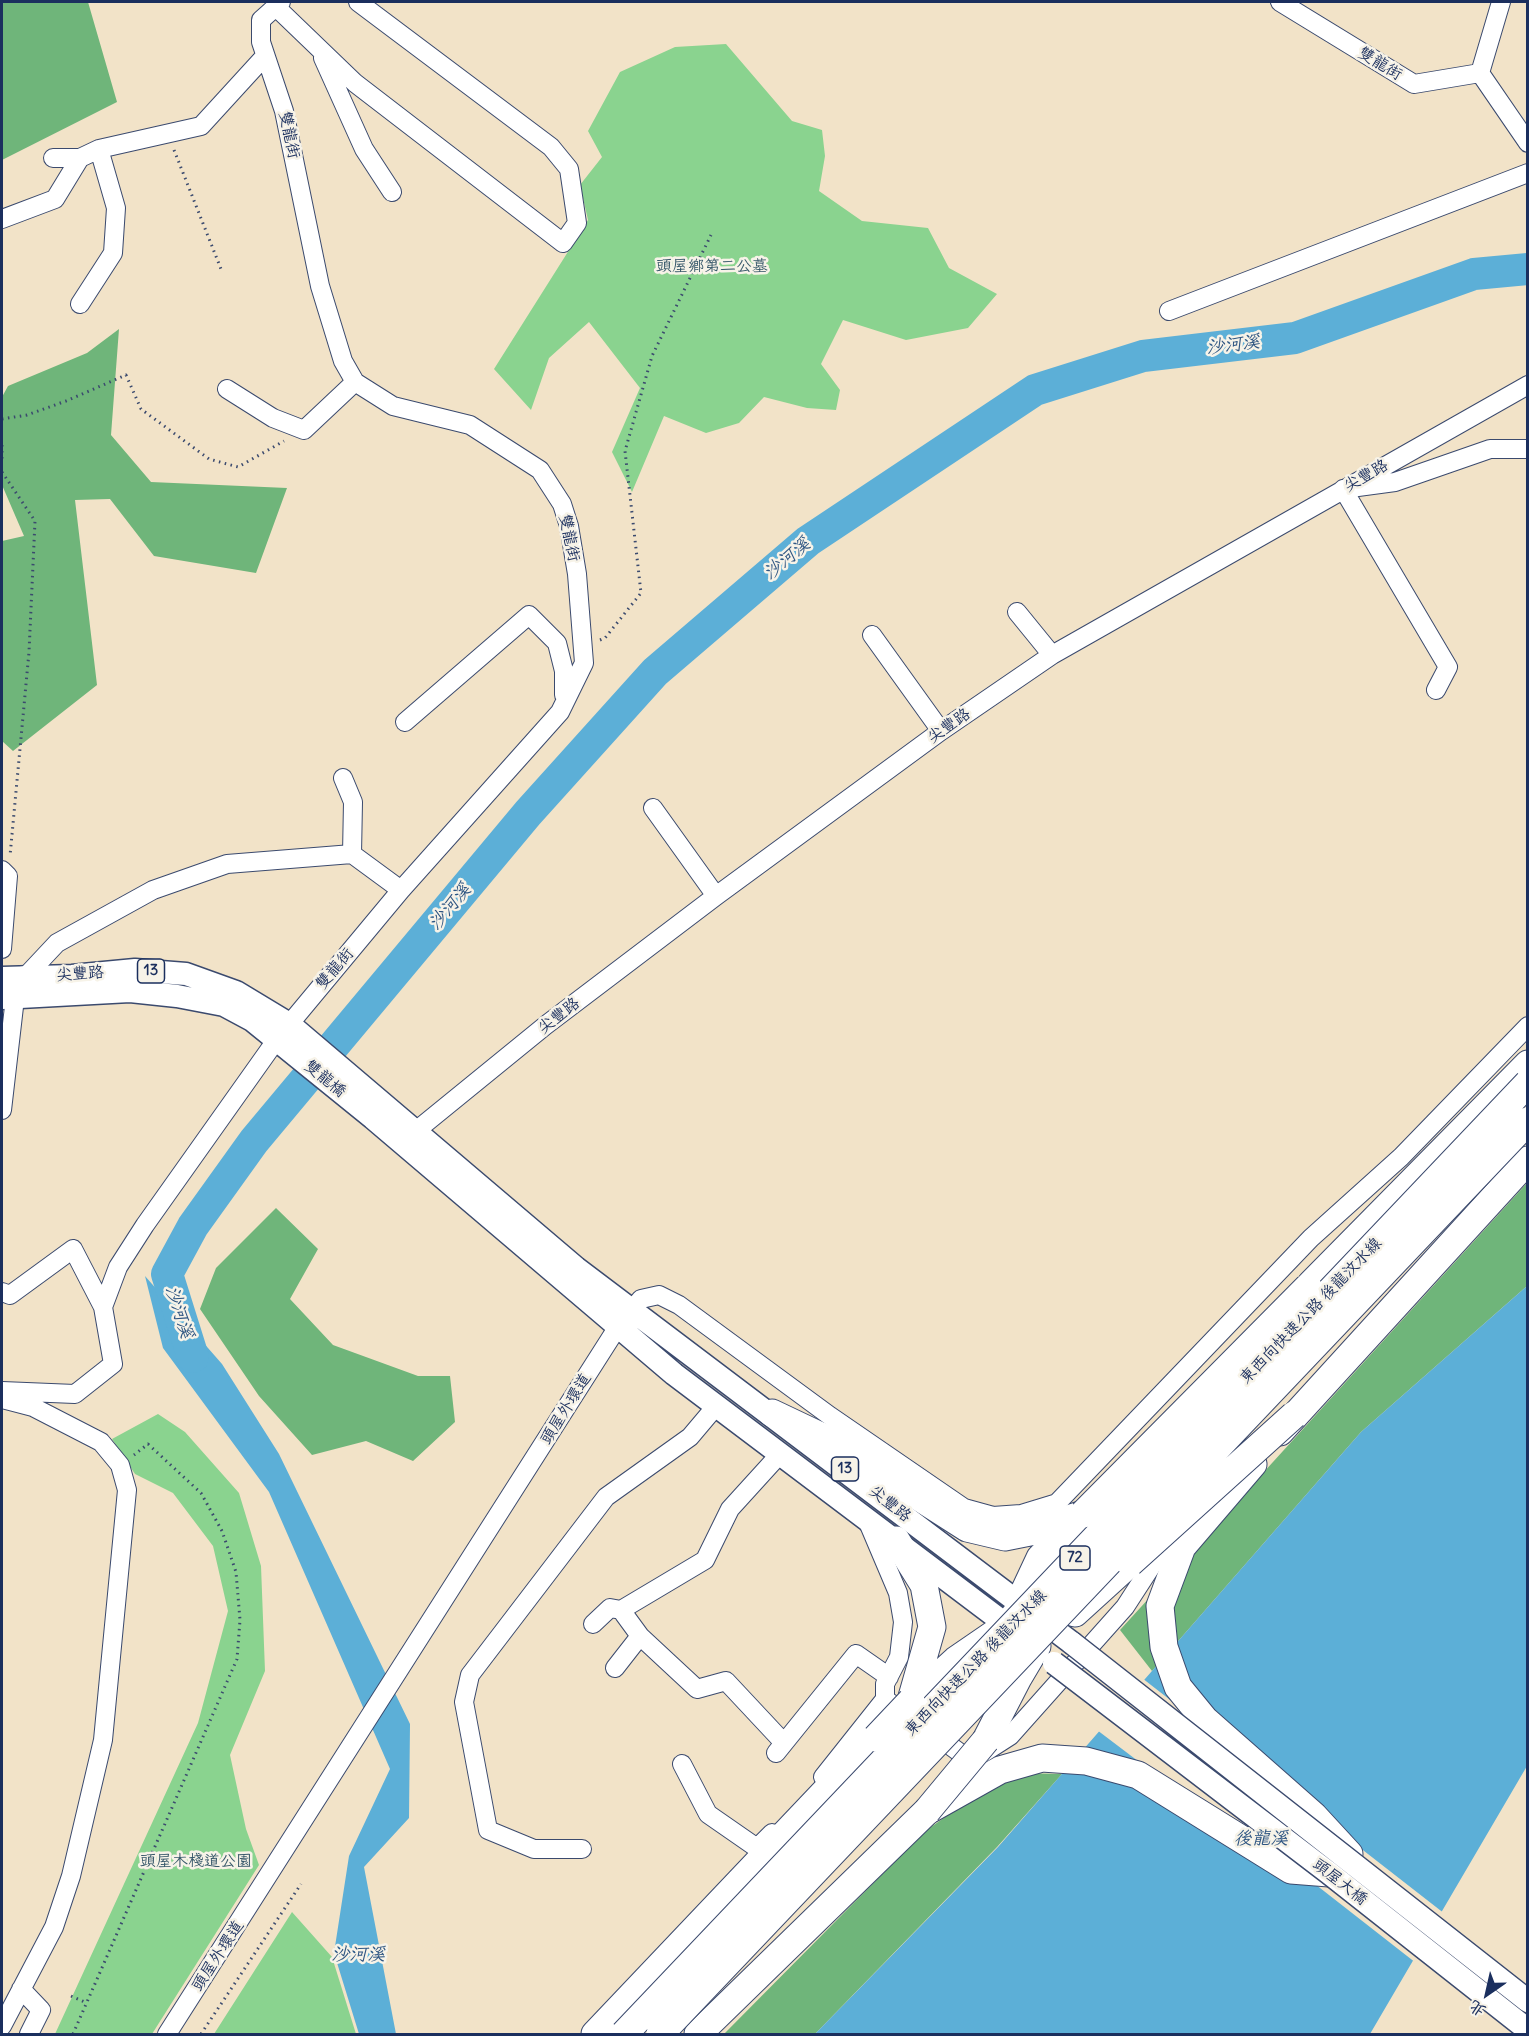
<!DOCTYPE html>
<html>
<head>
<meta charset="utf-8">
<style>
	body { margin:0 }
	#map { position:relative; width:1529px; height:2036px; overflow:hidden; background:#f2e3c8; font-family:Delius,"LXGW WenKai TC",sans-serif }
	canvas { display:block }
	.frame { position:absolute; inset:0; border:3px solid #1b2f5e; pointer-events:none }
	.north { position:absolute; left:1457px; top:1964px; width:60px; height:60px; -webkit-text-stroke:4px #f7f3e8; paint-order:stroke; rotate:214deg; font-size:16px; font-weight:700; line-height:24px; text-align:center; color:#1b2f5e }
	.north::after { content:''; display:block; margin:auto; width:21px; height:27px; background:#1b2f5e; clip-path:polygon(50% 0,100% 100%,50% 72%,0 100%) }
</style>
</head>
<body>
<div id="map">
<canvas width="1529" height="2036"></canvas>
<div class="frame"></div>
<div class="north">北</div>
</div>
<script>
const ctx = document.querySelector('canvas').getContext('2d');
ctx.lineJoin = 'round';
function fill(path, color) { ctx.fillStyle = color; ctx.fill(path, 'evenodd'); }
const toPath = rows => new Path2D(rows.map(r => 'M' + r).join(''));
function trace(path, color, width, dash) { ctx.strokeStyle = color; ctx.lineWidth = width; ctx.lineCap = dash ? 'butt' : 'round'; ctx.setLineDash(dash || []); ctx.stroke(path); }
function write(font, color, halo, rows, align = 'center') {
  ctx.font = font + ' Delius,"LXGW WenKai TC",sans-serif'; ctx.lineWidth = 5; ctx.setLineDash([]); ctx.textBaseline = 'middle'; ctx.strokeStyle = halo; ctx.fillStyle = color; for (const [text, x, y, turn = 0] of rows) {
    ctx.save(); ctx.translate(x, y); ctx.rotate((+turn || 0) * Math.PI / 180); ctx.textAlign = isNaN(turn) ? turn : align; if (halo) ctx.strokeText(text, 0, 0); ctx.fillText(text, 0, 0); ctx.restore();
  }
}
fill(toPath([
	[726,44,792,121,822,130,825,156,819,191,862,221,928,228,949,268,997,294,968,328,906,340,843,320,821,364,840,390,836,410,807,408,764,397,739,423,706,433,664,416,632,492,612,452,640,388,589,322,549,358,531,410,494,369,588,220,580,185,602,157,588,131,620,72,675,47],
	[158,1414,185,1432,239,1493,261,1566,265,1671,230,1755,246,1829,259,1865,152,2034,55,2034,198,1723,228,1611,213,1546,173,1493,135,1474,112,1439],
	[292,1912,332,1957,356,2034,214,2034]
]), '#8ad38f');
fill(toPath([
	[2,2,88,2,117,102,2,160],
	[119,329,111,435,151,482,287,488,256,573,154,556,110,499,75,500,97,685,13,751,2,741,2,541,24,536,2,485,2,397,8,386,87,353],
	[1527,1183,1527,1286,1361,1432,1152,1671,1120,1630],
	[276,1208,318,1249,290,1299,333,1345,418,1376,450,1376,455,1422,413,1461,366,1441,312,1455,259,1396,200,1309,216,1268],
	[1020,1773,1062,1774,997,1847,815,2034,724,2034,924,1832,969,1800]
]), '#6fb57a');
fill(toPath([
	[145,1276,222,1364,279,1454,410,1724,409,1818,364,1867,396,2034,359,2034,334,1953,349,1856,390,1769,269,1492,163,1348],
	[1527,1286,1527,1766,1370,2034,815,2034,998,1847,1361,1432]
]), '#5cafd7');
fill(toPath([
	[1142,1678,1445,1914,1416,1963,1242,1827,1163,1780,1097,1730]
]), '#f2e3c8');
trace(toPath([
	[193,1357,167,1274,193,1226,254,1141,528,813,655,672,808,541,1035,390,1143,356,1295,338,1474,274,1528,269]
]), '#5cafd7', 32);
const minor = toPath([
	[1280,2,1414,84,1480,73,1528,143],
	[276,7,355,83,563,243,577,223,569,169,551,147,358,2],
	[323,58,364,149,392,192],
	[1480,73,1501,2],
	[53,158,80,158],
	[2,219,55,199,80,158,99,149,201,126,265,56],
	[80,304,113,253,116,208,99,149],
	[1169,311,1528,173],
	[227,389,273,418,304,430,355,382],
	[1017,612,1052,655],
	[872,635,941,731],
	[1436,690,1448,667,1343,489,1395,482,1490,449,1528,449],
	[405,722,529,615,557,643,564,671,564,695],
	[343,778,353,802,352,854],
	[653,808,716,896],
	[2,870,8,876,2,949],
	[15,977,27,975,57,943,153,890,227,864,352,854,401,890],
	[2,1110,15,998,14,986],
	[406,1139,546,1025,716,896,941,731,1052,655,1528,385],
	[2,1292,10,1295,73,1249,103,1307],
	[2,1391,75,1394,113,1364,103,1307,118,1267,145,1225,277,1039,401,890,560,712,584,663,577,574,569,526,562,504,540,470,470,425,393,406,355,382,343,361,320,286,284,111,261,42,261,20,281,2],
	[2,1399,33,1407,101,1442,120,1465,127,1490,103,1740,71,1876,54,1927,2,2026],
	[593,1624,610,1608,621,1610],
	[640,1636,697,1689,726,1681,784,1743],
	[615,1668,640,1636,621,1610,705,1560,730,1509,780,1454],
	[885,1699,910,1717],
	[933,1733,971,1761,1010,1736,1125,1607,1171,1536],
	[776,1753,856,1654,889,1677],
	[682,1764,708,1814,757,1848,772,1833],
	[823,1777,885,1699,885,1684,899,1657,903,1622,898,1593,867,1520],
	[582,1849,534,1849,488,1830,464,1702,470,1675,606,1497,690,1437,717,1405],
	[21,1989,41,2010,29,2034],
	[167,2034,617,1328,641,1299,659,1295,679,1305,830,1416,964,1508,993,1516,1021,1514,1057,1503,1311,1238,1401,1157,1528,1026]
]);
const major = toPath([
	[2,978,72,976,135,970,186,974,236,992,289,1024,576,1268,1072,1643],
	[2,998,130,991,177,996,224,1005,252,1020,373,1118,674,1374,1020,1635]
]);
const highway = toPath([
	[1311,1284,1528,1064],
	[772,1413,831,1441,967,1528,1005,1537,1030,1532,1083,1514],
	[1280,1432,1528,1160],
	[1253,1464,1182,1547,1160,1606,1164,1647,1178,1687,1205,1720,1314,1816,1349,1854],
	[896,1540,924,1585,932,1627,912,1697],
	[1075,1613,1130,1563],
	[911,1701,956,1660,1007,1625,1023,1605,1025,1590,1040,1558,1080,1517],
	[986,1740,1018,1678,1037,1646],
	[595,2034,876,1738],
	[698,2034,927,1811,1000,1770,1042,1758,1086,1761,1138,1775,1291,1870,1329,1873]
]);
trace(minor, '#3b4a6e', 20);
trace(major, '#3b4a6e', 25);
trace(highway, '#3b4a6e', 29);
trace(toPath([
	[174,150,221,269],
	[2,419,27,415,66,401,126,375,141,409,209,459,238,467,284,441],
	[2,445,2,461],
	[2,472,35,521,29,652,10,856],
	[600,640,605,638,641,593,625,451,652,356,711,235],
	[71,1996,87,2003],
	[73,2034,237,1659,240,1620,236,1572,222,1531,201,1493,148,1444,134,1455],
	[201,2034,301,1884]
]), '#3b4a6e', 3, [1.5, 4.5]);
trace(minor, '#fff', 18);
trace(major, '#fff', 22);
trace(highway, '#fff', 27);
const majorBridge = toPath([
	[1072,1643,1528,2001],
	[1054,1663,1329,1873,1528,2030]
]);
const highwayBridge = toPath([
	[1083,1514,1308,1287],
	[1130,1563,1294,1415],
	[876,1738,911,1701],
	[927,1811,986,1740],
	[624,2034,1528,1083],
	[660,2034,1528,1121]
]);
trace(majorBridge, '#3b4a6e', 25, []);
trace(highwayBridge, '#3b4a6e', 29, []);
trace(majorBridge, '#fff', 22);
trace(highwayBridge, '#fff', 27);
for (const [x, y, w] of [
	[151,971,27],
	[845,1469,27],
	[1075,1558,30]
]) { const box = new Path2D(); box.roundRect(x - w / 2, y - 12, w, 24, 4.5); ctx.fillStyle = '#f7f3e8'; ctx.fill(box); trace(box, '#1b2f5e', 1.5); }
write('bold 15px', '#1b2f5e', null, [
	["13",151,971],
	["13",845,1469],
	["72",1075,1558]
]);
write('16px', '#1b2f5e', '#f7f3e8', [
	["雙龍街",1380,64,31],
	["雙龍街",289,135,78],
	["尖豐路",1366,476,-30],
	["雙龍街",569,538,78],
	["尖豐路",949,726,-35],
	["雙龍街",335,969,-50],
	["尖豐路",80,974,-4],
	["尖豐路",559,1016,-38],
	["雙龍橋",325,1079,39],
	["東西向快速公路 後龍汶水線",1311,1311,-46],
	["頭屋外環道",566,1409,-58],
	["尖豐路",890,1504,38],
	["東西向快速公路 後龍汶水線",976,1663,-46],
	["頭屋大橋",1340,1882,38],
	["頭屋外環道",218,1956,-57]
]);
write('16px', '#37586a', '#f7f3e8', [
	["頭屋鄉第二公墓",712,266],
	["頭屋木棧道公園",196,1861]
]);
write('italic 18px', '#2e5582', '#f7f3e8', [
	["沙河溪",1233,345,-7],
	["沙河溪",787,559,-40],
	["沙河溪",450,907,-50],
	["沙河溪",179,1312,72],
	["後龍溪",1261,1839],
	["沙河溪",358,1955]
]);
</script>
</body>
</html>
